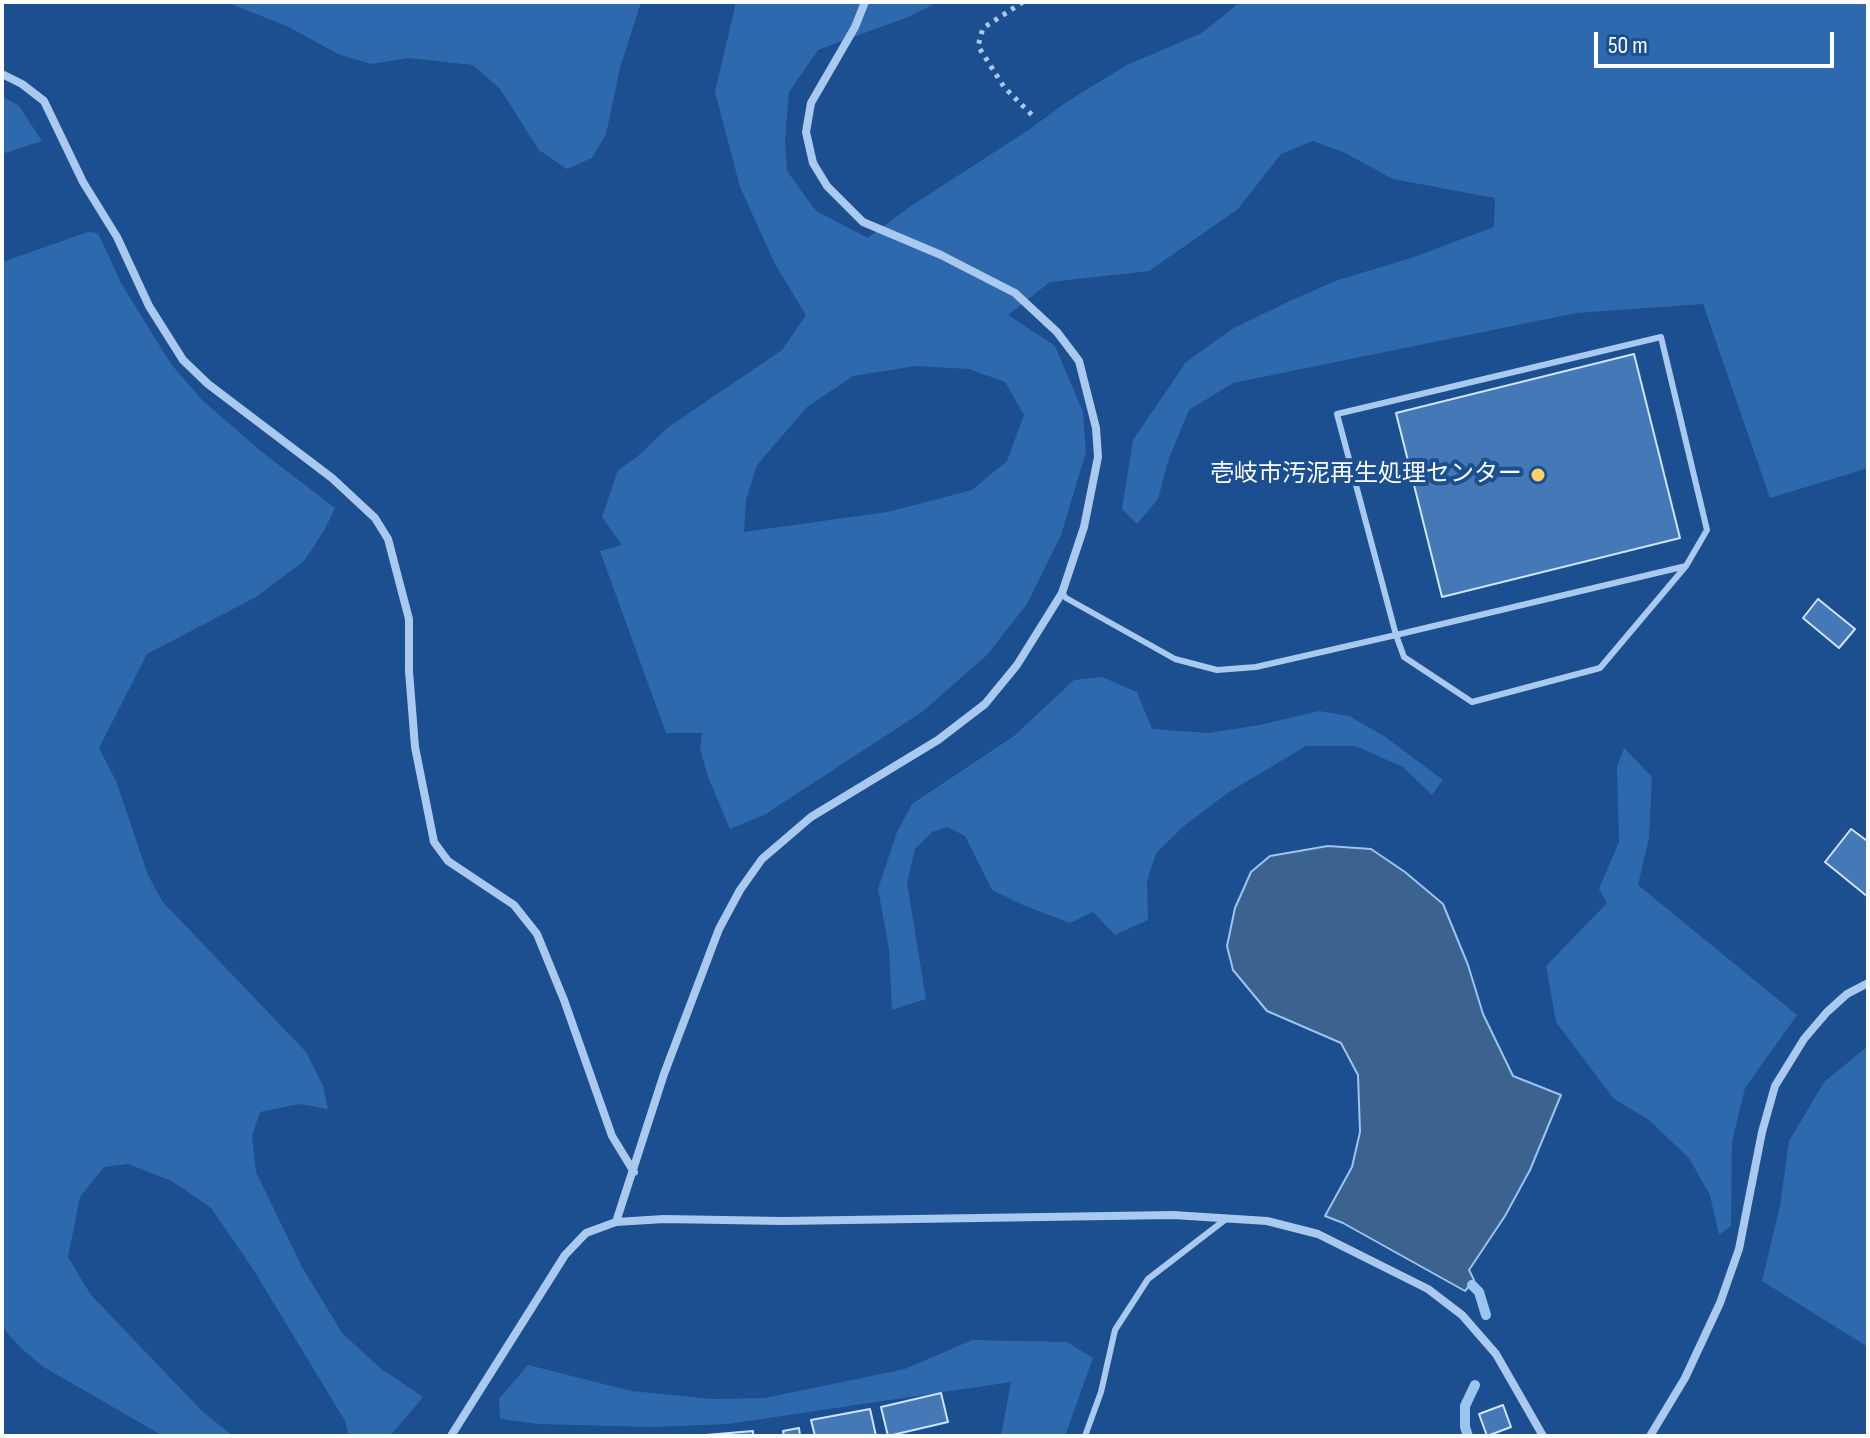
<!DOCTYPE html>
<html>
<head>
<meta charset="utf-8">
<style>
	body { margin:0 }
	#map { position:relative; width:1870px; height:1438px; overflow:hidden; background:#1b4f8f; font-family:"Sofia Sans Condensed",sans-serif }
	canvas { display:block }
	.frame { position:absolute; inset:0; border:4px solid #fff; pointer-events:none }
	.scale { position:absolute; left:1594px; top:32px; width:240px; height:36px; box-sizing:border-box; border:4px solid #fff; border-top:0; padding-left:10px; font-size:24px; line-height:28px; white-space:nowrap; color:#fff; -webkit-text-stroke:6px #1b4f8f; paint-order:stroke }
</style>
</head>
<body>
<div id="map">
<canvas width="1870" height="1438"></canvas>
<div class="frame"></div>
<div class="scale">50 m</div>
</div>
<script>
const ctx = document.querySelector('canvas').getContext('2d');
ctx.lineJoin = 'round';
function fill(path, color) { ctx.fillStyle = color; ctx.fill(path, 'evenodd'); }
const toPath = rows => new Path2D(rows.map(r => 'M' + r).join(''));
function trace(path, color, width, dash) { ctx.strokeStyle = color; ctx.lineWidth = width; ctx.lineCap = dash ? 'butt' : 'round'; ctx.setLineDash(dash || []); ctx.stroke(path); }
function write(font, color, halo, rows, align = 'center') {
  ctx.font = font + ' "Sofia Sans Condensed","Noto Sans JP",sans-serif'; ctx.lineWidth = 8; ctx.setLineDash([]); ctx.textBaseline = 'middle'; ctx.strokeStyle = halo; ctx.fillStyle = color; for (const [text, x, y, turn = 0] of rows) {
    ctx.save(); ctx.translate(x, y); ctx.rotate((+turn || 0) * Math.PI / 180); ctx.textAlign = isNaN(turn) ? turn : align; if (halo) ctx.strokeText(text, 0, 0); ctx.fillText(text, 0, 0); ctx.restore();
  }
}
fill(toPath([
	[225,2,641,2,620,68,606,134,592,158,567,169,539,150,500,89,473,65,408,58,371,64,338,54,287,26],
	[734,2,938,2,908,17,818,50,789,92,785,141,787,171,816,211,868,238,908,208,1027,131,1068,101,1127,65,1202,33,1240,2,1868,2,1868,468,1770,498,1703,304,1576,313,1233,383,1189,410,1169,458,1158,499,1137,524,1122,509,1133,440,1186,362,1234,328,1292,300,1338,280,1411,258,1494,227,1495,198,1393,179,1345,153,1313,141,1281,154,1238,209,1149,271,1050,282,1008,315,1055,346,1083,412,1086,452,1061,535,1027,604,987,655,922,712,764,815,730,829,708,777,700,748,702,733,666,733,600,551,622,545,602,517,618,470,637,457,667,428,782,350,806,315,776,266,740,187,715,92,735,7],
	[916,366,969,369,1005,382,1024,415,1007,461,972,490,930,501,887,512,744,532,746,500,757,465,807,407,853,376],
	[2,96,19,106,42,141,2,154],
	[88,232,98,233,122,285,171,364,203,401,262,452,335,508,325,529,304,561,256,597,147,654,99,748,116,781,148,875,162,901,306,1052,323,1086,328,1109,299,1104,260,1112,252,1136,256,1172,302,1267,342,1333,380,1368,423,1397,390,1436,349,1436,345,1421,253,1269,211,1208,172,1181,128,1164,104,1167,80,1197,68,1257,91,1295,203,1412,233,1436,163,1436,42,1366,21,1348,2,1327,2,262],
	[1102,677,1137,692,1152,729,1209,733,1260,725,1319,711,1349,716,1384,736,1443,780,1432,795,1403,767,1356,746,1306,746,1229,792,1184,826,1156,853,1147,881,1148,920,1115,935,1093,912,1070,923,1025,906,992,890,965,836,947,827,932,832,915,849,907,883,926,999,892,1010,889,949,878,889,897,832,912,804,1014,736,1074,680],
	[1624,748,1652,777,1649,838,1638,885,1797,1015,1745,1088,1732,1142,1731,1226,1719,1235,1710,1195,1689,1158,1649,1120,1614,1099,1556,1022,1546,966,1607,903,1599,889,1619,842,1617,767],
	[1868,1046,1868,1347,1762,1281,1780,1206,1789,1141,1824,1082],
	[972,1340,1067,1342,1093,1358,1065,1436,1001,1436,1011,1382,728,1424,652,1427,538,1424,500,1419,499,1399,528,1365,631,1391,714,1399,765,1398,905,1369]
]), '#2e69ad');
const water = toPath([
	[1328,846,1371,849,1405,872,1443,904,1468,965,1483,1014,1513,1076,1561,1095,1530,1170,1505,1216,1469,1270,1474,1280,1465,1291,1343,1223,1325,1216,1352,1167,1360,1132,1358,1075,1341,1043,1267,1011,1233,970,1227,946,1235,908,1251,872,1270,856,1328,846]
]);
fill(water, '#3c6290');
trace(water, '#9cc4f0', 2);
trace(toPath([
	[1472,1285,1479,1292,1486,1315],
	[1468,1436,1465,1427,1465,1406,1475,1385]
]), '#9cc4f0', 10);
const building = toPath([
	[1634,354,1680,538,1442,597,1396,413,1634,354],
	[1818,599,1855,629,1839,648,1803,618,1818,599],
	[1851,829,1866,840,1868,838,1868,897,1825,862,1851,829],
	[941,1393,948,1422,888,1436,881,1407,941,1393],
	[1503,1405,1511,1427,1487,1436,1479,1414,1503,1405],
	[870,1409,876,1436,815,1436,811,1420,870,1409],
	[799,1428,800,1436,784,1436,783,1431,799,1428],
	[753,1431,753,1436,694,1436,753,1431]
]);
fill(building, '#4478b7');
trace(building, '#cfe3fa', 2);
trace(toPath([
	[1023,2,983,28,978,46,1004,87,1032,115]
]), '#a9c9ee', 5, [4, 6]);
trace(toPath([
	[1062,593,1066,598,1175,659,1217,670,1256,667,1396,635,1686,566,1707,530,1661,337,1337,414,1396,635,1404,657,1472,702,1600,668,1686,566],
	[1085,1436,1101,1392,1115,1330,1148,1279,1226,1219]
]), '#a9c9ee', 6);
trace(toPath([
	[2,74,22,84,44,101,83,182,117,237,149,306,183,360,208,384,332,478,375,518,388,539,409,619,409,671,415,747,434,842,448,861,514,905,537,934,564,1000,612,1136,634,1172],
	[616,1222,664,1074,719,929,740,890,762,859,811,817,938,740,985,704,1017,665,1062,593,1084,527,1098,457,1096,428,1079,361,1057,332,1015,293,941,255,863,222,827,186,813,163,806,132,811,103,855,27,865,2],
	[451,1436,565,1255,586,1233,616,1222,664,1219,783,1221,1173,1215,1267,1221,1318,1234,1428,1289,1462,1315,1496,1354,1543,1436],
	[1650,1436,1685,1378,1720,1303,1739,1249,1762,1132,1775,1086,1804,1039,1827,1012,1847,994,1868,983]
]), '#a9c9ee', 8);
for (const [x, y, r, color] of [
	[1538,475,8,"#ffd166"]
]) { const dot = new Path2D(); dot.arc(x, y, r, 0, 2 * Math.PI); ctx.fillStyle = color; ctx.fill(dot); trace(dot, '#1b4f8f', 3); }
write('24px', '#fff', '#1b4f8f', [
	["壱岐市汚泥再生処理センター",1522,475]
], 'right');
</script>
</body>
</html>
